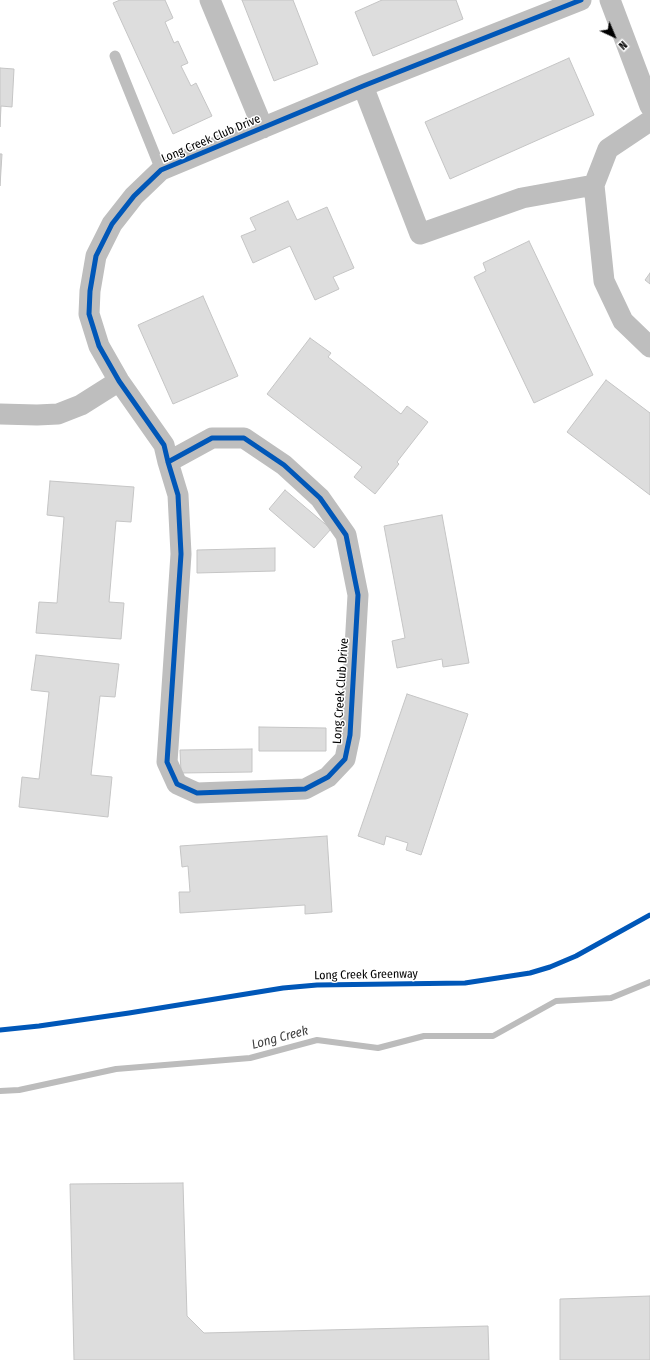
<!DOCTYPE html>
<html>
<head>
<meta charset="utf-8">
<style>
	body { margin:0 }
	#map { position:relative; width:650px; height:1360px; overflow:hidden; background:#fff; font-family:"Fira Sans Condensed",sans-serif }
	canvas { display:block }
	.north { position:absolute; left:594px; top:16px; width:40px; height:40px; -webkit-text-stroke:3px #fff; paint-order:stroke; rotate:136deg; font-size:11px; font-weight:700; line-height:16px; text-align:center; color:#000 }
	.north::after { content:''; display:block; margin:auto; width:14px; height:18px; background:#000; clip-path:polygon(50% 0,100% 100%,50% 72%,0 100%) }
</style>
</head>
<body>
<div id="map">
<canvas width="650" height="1360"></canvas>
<div class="north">N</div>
</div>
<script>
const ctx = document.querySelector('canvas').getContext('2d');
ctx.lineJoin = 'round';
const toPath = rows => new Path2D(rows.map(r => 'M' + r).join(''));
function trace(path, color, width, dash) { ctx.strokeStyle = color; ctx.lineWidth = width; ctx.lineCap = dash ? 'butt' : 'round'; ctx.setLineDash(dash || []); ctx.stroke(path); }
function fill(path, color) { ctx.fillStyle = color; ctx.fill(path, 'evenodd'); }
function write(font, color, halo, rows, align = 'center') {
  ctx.font = font + ' "Fira Sans Condensed",sans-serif'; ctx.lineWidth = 3; ctx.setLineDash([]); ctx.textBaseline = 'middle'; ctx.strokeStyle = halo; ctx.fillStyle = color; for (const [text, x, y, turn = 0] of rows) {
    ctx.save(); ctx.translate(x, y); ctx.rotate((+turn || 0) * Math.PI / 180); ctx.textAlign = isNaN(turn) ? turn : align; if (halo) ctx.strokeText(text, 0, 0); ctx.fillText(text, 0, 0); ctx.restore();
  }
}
trace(toPath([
	[0,1091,19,1090,116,1069,250,1058,317,1040,378,1048,424,1036,493,1036,556,1001,611,998,650,982]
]), '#bcbcbc', 6);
const building = toPath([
	[120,0,165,0,173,18,165,22,174,43,178,41,188,63,181,66,191,86,196,83,212,116,173,134,113,3,120,0],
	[242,0,293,0,318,64,274,81,242,0],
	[382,0,456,0,463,19,373,56,355,12,382,0],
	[569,58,594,115,450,179,425,122,569,58],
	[0,68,14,69,12,107,1,106,0,127,0,68],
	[0,154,2,154,0,186,0,154],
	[288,201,297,220,327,207,354,268,333,277,339,289,315,300,290,246,253,263,241,236,256,230,250,218,288,201],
	[529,241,593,375,534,403,474,277,486,271,483,263,529,241],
	[650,273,650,284,645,280,650,273],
	[203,296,238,376,173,404,138,325,203,296],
	[310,338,331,353,328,357,401,414,407,406,428,422,397,462,399,464,375,494,354,477,362,467,267,394,310,338],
	[606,380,650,413,650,495,567,432,606,380],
	[50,481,134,487,131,522,116,521,109,602,124,603,121,639,36,633,39,602,57,603,64,517,47,515,50,481],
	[285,490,331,529,314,548,269,509,285,490],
	[442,515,469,663,443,667,442,659,397,668,392,641,405,638,384,526,442,515],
	[275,548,275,571,197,573,197,550,275,548],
	[36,655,119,664,115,697,100,696,91,775,112,777,108,817,19,807,22,777,39,779,49,692,31,690,36,655],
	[407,694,468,714,421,855,406,850,408,843,386,836,384,845,358,836,407,694],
	[259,727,326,728,326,751,259,751,259,727],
	[252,749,252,772,181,773,180,750,252,749],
	[327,836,332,912,305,914,305,905,180,913,179,892,190,892,188,866,182,867,180,846,327,836],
	[183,1183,187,1316,204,1333,488,1326,489,1360,74,1360,70,1184,183,1183],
	[650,1296,650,1360,560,1360,560,1299,650,1296]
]);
fill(building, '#ddd');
trace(building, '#c5c5c5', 1);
trace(toPath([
	[115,56,161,170]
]), '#bebebe', 11);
trace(toPath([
	[210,0,263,128],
	[610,0,650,106],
	[363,86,420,234,522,198,594,185],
	[650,121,608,149,594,185,604,281,623,321,650,347],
	[0,414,37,415,58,414,81,405,119,381],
	[168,462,212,438,244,438,284,465,320,498,346,535,358,595,350,735,345,759,328,777,305,789,197,793,177,784,167,762,181,554,178,495,168,462,164,445,119,381,99,346,89,314,90,291,96,256,112,224,134,196,161,170,363,86,581,0]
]), '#bebebe', 21);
trace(toPath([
	[168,462,212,438,244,438,284,465,320,498,346,535,358,595,350,735,345,759,328,777,305,789,197,793,177,784,167,762,181,554,178,495,168,462,164,445,119,381,99,346,89,314,90,291,96,256,112,224,134,196,161,170,363,86,581,0],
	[0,1030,39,1026,129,1013,283,988,317,985,465,983,530,973,550,967,576,956,650,915]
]), '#0057b8', 5);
write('12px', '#000', '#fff', [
	["Long Creek Club Drive",211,139,-23],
	["Long Creek Club Drive",341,691,-86],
	["Long Creek Greenway",366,975,-1]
]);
write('italic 13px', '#414141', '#fff', [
	["Long Creek",280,1038,-15]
]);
</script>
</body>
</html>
